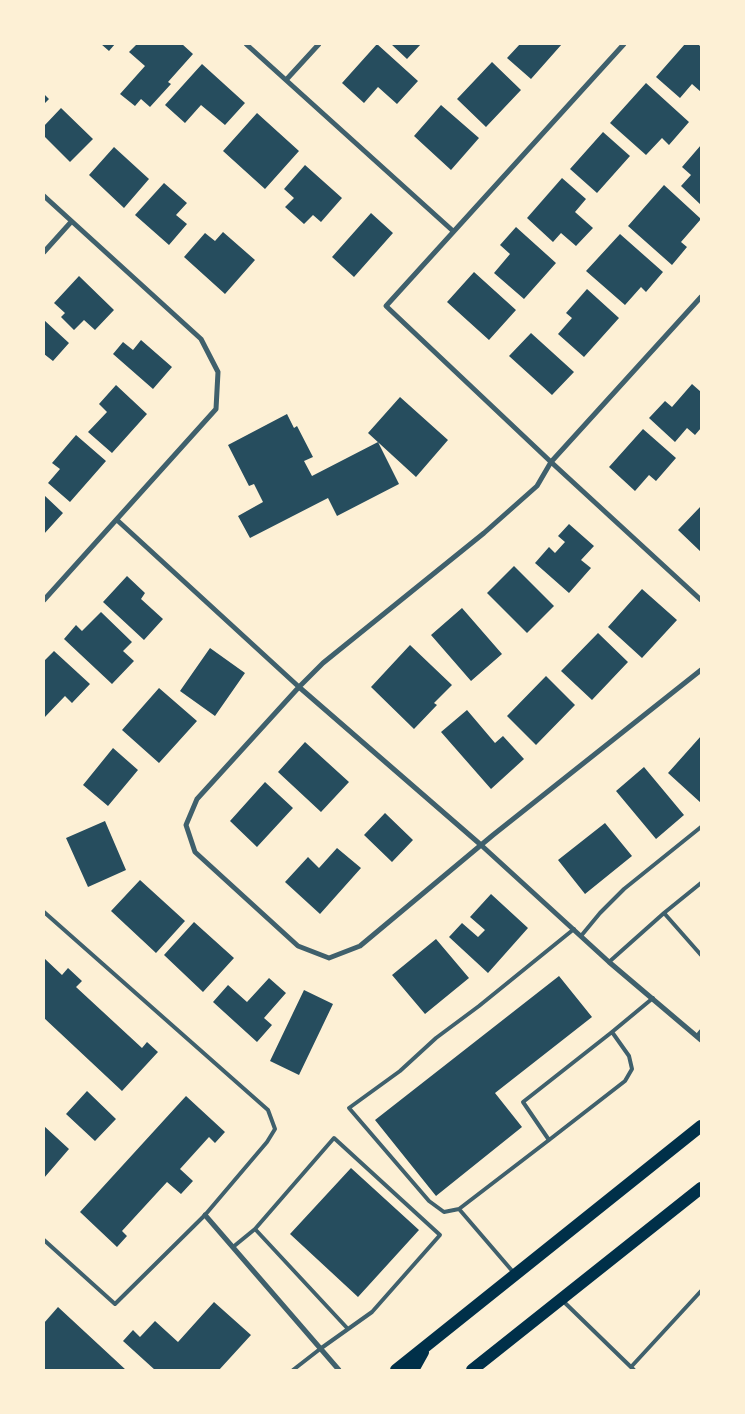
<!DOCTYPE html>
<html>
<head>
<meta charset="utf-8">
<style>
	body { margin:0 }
	#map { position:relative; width:745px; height:1414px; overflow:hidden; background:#fdf0d5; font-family:Ubuntu,sans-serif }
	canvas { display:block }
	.frame { position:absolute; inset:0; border:45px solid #fdf0d5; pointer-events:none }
</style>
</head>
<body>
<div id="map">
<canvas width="745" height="1414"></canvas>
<div class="frame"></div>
</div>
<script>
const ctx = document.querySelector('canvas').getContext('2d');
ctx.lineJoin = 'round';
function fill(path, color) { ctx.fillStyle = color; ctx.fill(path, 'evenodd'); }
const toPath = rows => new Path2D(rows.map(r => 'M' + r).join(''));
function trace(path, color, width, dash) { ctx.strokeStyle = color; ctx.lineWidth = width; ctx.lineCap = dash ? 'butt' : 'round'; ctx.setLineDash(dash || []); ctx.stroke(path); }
fill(toPath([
	[101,44,115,44,109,51],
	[137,44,182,44,193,54,168,82,171,84,150,107,141,99,135,106,120,94,145,66,129,52],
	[377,44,418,81,397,104,378,87,364,103,342,83],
	[391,44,421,44,407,59],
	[520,44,562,44,531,79,507,58],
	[685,44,698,44,701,47,701,92,692,84,680,98,656,77],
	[492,62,521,90,486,127,457,99],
	[202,64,245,103,225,125,201,105,185,123,165,105],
	[646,83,689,122,669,145,662,138,646,155,610,123],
	[44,94,49,99,44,104],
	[441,105,479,138,451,170,414,136],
	[61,108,93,139,70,162,44,136,44,126],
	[257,113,299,151,265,189,223,151],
	[603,132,630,156,597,193,570,169],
	[701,145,701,205,681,186,691,175,682,167],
	[114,147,149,179,124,208,89,175],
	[305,165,342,198,321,222,313,215,304,224,285,207,294,198,284,189],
	[562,178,586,199,575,212,593,228,576,246,561,233,553,242,527,218],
	[164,183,187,203,176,215,187,224,169,245,135,215],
	[664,185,701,219,681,242,687,247,672,265,628,226],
	[371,213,393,233,354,277,332,257],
	[516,227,556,263,524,299,494,273,510,254,500,245],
	[223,232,255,260,225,294,184,257,205,233,215,241],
	[620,234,663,272,646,292,641,287,625,305,586,271],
	[474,272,516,310,489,340,447,302],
	[79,276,114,310,95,330,84,320,74,330,61,317,65,313,54,303],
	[587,289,619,318,584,357,558,334,572,318,566,313],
	[44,320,69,343,53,361,44,354],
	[531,333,574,372,552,395,509,356],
	[141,340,172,367,153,389,113,354,123,342,133,350],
	[692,384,701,392,701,428,695,435,687,428,675,442,649,418,665,401,672,407],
	[116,385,147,414,112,453,88,432,107,412,99,404],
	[400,397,448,440,416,477,368,433],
	[287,414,294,428,297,426,313,457,304,461,312,476,378,442,399,484,337,516,328,498,250,538,238,516,263,502,254,484,249,486,228,445],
	[643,429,676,458,656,481,649,475,635,491,609,467],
	[76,435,106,461,70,502,48,483,60,469,52,463],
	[44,495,63,513,44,534],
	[701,506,701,552,678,530],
	[569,524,594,546,581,560,591,568,569,593,535,563,549,547,555,553,565,542,558,536],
	[514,566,554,606,527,633,487,593],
	[127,576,145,593,141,599,163,619,144,640,103,602],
	[642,589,677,620,642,658,608,627],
	[462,608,502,654,471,681,431,635],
	[101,612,132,642,123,651,134,661,112,684,64,639,76,625,82,631],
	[598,633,628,662,592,700,561,671],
	[410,645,452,685,434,703,437,705,414,729,371,687],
	[210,648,245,673,215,716,180,691],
	[54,651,90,684,72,703,65,696,44,718,44,661],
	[546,676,575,705,536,745,507,716],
	[159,688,197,721,159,763,122,730],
	[467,710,495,743,503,736,524,759,491,789,441,732],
	[701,736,701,803,668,773],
	[305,742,349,782,321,812,278,772],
	[113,748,138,770,108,806,83,785],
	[644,767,684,815,656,839,616,791],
	[265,782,293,808,257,847,230,821],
	[385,813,413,840,392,862,364,835],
	[105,821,126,870,88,887,66,838],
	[605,823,632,856,585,894,558,860],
	[337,848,361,868,320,914,285,882,308,857,319,868],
	[140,880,185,921,156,953,111,911],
	[491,894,528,928,488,973,449,937,462,923,478,937,485,930,470,917],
	[194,922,234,958,203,992,164,955],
	[436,939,469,978,425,1014,392,975],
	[44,958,62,975,68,968,82,981,76,987,142,1048,147,1042,158,1052,122,1091,44,1018],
	[559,976,592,1017,495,1093,522,1127,436,1196,375,1120],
	[269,978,286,993,264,1018,272,1025,257,1042,213,1002,228,985,247,1002],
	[304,990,333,1004,299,1075,270,1061],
	[87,1091,116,1119,95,1141,66,1114],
	[186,1096,225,1132,215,1143,209,1137,180,1169,193,1181,181,1194,167,1182,122,1231,127,1236,117,1247,80,1212],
	[44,1126,69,1149,44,1178],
	[351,1168,419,1230,358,1297,290,1234],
	[214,1302,251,1335,219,1370,155,1370,123,1341,133,1330,140,1337,155,1321,178,1342],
	[58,1307,126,1370,44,1370,44,1323]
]), '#264d5e');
trace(toPath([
	[44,912,268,1110,275,1129,267,1142,205,1215,115,1304,44,1240],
	[664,913,701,883],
	[581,936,600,913,624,889,701,827],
	[609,962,664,913,701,955],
	[612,1032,653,998],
	[697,1036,701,1031],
	[459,1209,444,1212,429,1201,349,1108,400,1071,436,1038,479,1006,574,929],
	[255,1229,348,1329],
	[233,1247,255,1229,334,1138,440,1235,372,1312,320,1349,293,1370],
	[514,1273,459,1209,549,1140,625,1081,632,1069,629,1056,612,1032,523,1102,549,1140],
	[563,1301,634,1370],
	[631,1367,701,1291]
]), '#3f606c', 4);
trace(toPath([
	[246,44,453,231],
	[624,44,386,306,551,462,701,600],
	[286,80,319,44],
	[44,196,201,339,218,372,216,409,44,600],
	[44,252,71,222],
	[701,297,551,462,537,486,484,533,323,663,299,687,197,799,186,825,195,852,298,946,329,958,360,946,493,835,701,670],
	[117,520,299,687,481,845,609,962,701,1040],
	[205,1215,339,1370]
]), '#3f606c', 5);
trace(toPath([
	[396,1370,701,1126],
	[413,1370,423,1352],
	[472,1370,701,1188]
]), '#003049', 12);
</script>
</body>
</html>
